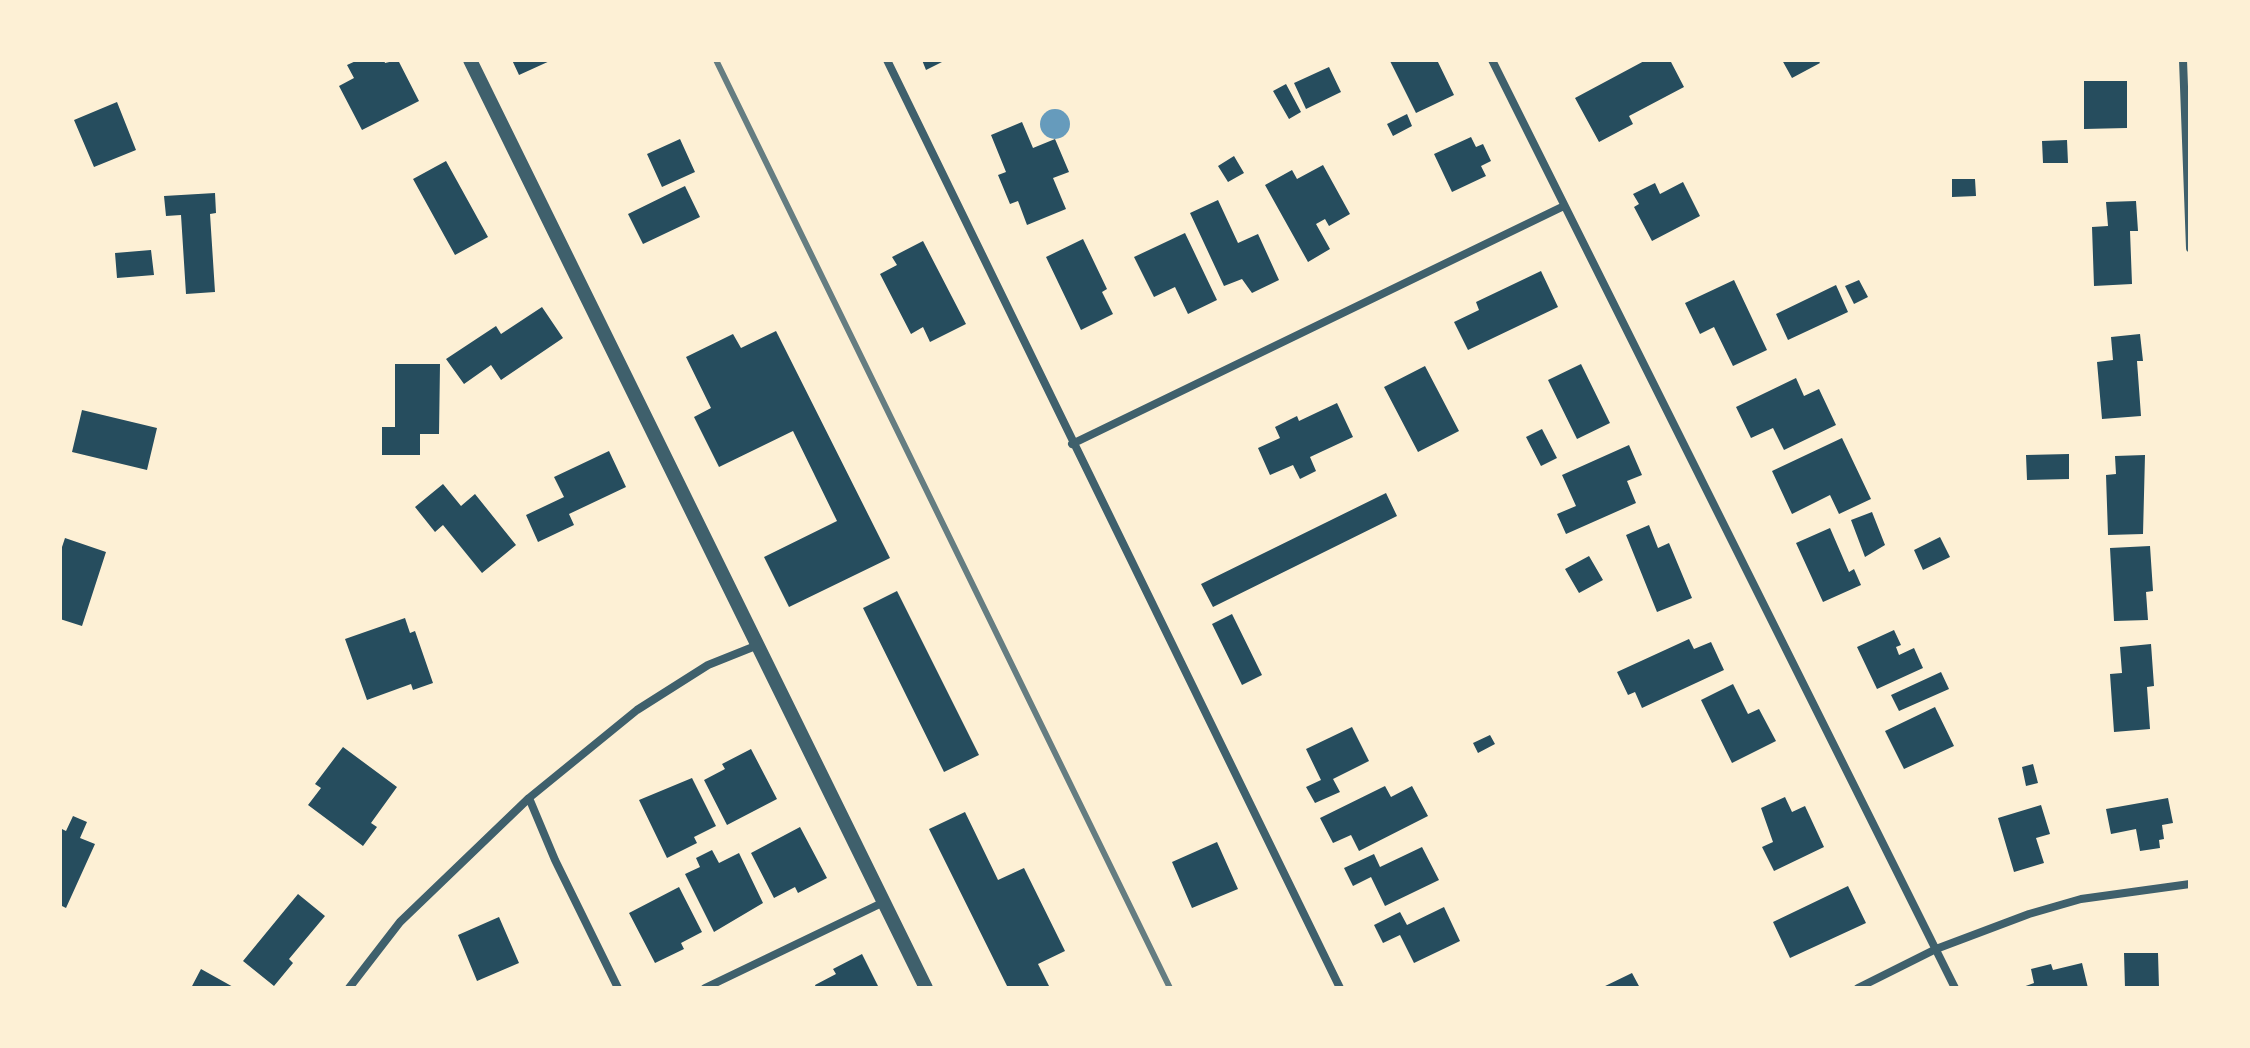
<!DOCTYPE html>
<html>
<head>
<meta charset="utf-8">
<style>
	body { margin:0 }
	#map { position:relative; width:2250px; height:1048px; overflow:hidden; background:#fdf0d5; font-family:"PT Sans Narrow",sans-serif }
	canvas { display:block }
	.frame { position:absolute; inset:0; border:62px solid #fdf0d5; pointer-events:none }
</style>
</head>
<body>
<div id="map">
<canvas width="2250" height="1048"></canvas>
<div class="frame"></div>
</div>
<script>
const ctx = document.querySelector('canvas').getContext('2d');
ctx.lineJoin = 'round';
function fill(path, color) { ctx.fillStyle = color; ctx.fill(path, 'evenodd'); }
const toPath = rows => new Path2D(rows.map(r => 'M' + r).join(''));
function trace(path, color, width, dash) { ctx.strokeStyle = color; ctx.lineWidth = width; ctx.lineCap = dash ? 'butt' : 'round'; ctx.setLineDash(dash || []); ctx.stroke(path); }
fill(toPath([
	'1040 124a15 15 0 1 1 30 0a15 15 0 1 1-30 0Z'
]), '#669bbc');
fill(toPath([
	[358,60,384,60,385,63,398,60,419,101,362,130,339,86,354,78,347,65],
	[512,60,552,60,519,75],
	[922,60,946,60,926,70],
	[1437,60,1454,95,1416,113,1390,61],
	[1646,60,1670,60,1684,87,1629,116,1633,124,1599,142,1575,98],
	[1782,60,1818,60,1820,63,1792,78],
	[1329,67,1341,92,1306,109,1294,83],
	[2084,81,2127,81,2127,128,2084,129],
	[1286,84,1301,112,1289,119,1273,91],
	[117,102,136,150,94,167,74,120],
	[1407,114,1412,126,1393,136,1387,124],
	[1022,122,1033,148,1055,139,1069,172,1053,178,1066,209,1027,225,1018,201,1010,204,998,175,1006,172,991,135],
	[1471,137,1476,147,1483,144,1491,161,1481,166,1486,176,1452,192,1434,154],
	[680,139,695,172,662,187,647,154],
	[2067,140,2068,163,2043,163,2042,141],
	[1234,156,1244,173,1228,182,1218,166],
	[446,161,488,237,455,255,413,179],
	[1323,165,1350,214,1329,226,1325,219,1316,224,1330,249,1308,262,1265,185,1292,170,1297,179],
	[1952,179,1975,179,1976,196,1952,197],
	[1683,182,1700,216,1652,241,1634,207,1639,204,1633,194,1655,183,1660,194],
	[685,186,700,217,643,244,628,214],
	[215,193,216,213,210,214,215,292,186,294,181,215,166,216,164,196],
	[1218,200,1238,243,1258,234,1279,280,1252,293,1242,279,1224,286,1190,213],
	[2136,201,2138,231,2130,231,2132,284,2094,286,2092,227,2108,226,2106,202],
	[1185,233,1217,300,1188,314,1175,287,1154,297,1134,257],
	[1083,239,1107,289,1102,292,1113,314,1081,330,1046,257],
	[923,241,966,324,930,342,923,327,911,334,880,274,897,265,892,257],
	[151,250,154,275,117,278,115,253],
	[1541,271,1558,307,1468,350,1454,322,1479,310,1476,302],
	[1734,280,1767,350,1733,366,1714,327,1700,334,1685,303],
	[1859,280,1868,297,1854,304,1845,286],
	[1836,285,1848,312,1788,340,1776,314],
	[542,307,563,338,501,380,491,365,464,384,446,359,496,326,501,334],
	[776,331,890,558,789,607,764,557,837,521,793,431,719,467,694,417,711,408,686,357,733,334,741,348],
	[2140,334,2143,361,2137,361,2141,416,2102,419,2097,362,2113,360,2111,337],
	[395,364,440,364,439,434,420,434,420,455,382,455,382,427,395,427],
	[1581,364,1610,423,1577,439,1548,380],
	[1425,366,1459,431,1418,452,1384,387],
	[1796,378,1804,396,1819,389,1836,425,1784,450,1773,428,1751,438,1736,407],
	[1337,403,1353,437,1310,457,1316,471,1300,479,1293,465,1270,475,1258,448,1280,438,1275,427,1297,416,1299,421],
	[82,410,157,428,147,470,72,452],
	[1542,429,1557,458,1541,466,1526,437],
	[1842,438,1871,499,1839,514,1830,495,1792,514,1772,471],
	[1629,445,1642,475,1627,481,1636,503,1566,534,1557,514,1576,506,1562,475],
	[609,451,626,487,569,514,574,525,538,542,526,515,564,497,554,477],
	[2069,454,2069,479,2027,480,2026,455],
	[2145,455,2143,534,2108,535,2106,475,2116,474,2115,456],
	[443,484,461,506,475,494,516,545,482,573,443,525,435,532,415,507],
	[1386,493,1397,516,1213,607,1201,584],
	[1872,512,1885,545,1865,557,1851,520],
	[1649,525,1658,548,1669,543,1692,598,1657,612,1626,535],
	[1830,528,1849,572,1854,569,1861,585,1823,602,1796,543],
	[1940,537,1950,557,1923,570,1914,550],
	[65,538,106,552,82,626,60,619,60,553],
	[2150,546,2153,591,2146,592,2148,620,2114,621,2110,548],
	[1589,556,1603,580,1579,593,1565,569],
	[897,591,979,755,944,772,863,608],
	[1232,614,1262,675,1242,685,1212,624],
	[405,618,410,633,415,631,433,683,413,690,411,684,367,700,345,639],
	[1894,630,1901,645,1896,647,1899,655,1914,648,1923,668,1877,689,1857,647],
	[1689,639,1694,649,1711,642,1724,670,1642,708,1635,692,1628,695,1617,672],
	[2151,644,2154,686,2147,687,2150,729,2114,732,2110,674,2122,673,2120,647],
	[1941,672,1949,689,1899,711,1891,695],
	[1733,684,1748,714,1759,709,1776,741,1732,763,1701,700],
	[1935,707,1954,746,1904,769,1885,731],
	[1352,727,1369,761,1333,779,1340,792,1315,803,1306,787,1321,780,1306,749],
	[1490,735,1495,744,1478,753,1473,743],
	[343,747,397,787,371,823,377,827,363,846,308,805,321,788,315,784],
	[751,749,777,799,727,825,704,780,725,769,722,764],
	[2033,764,2038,783,2026,786,2022,767],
	[692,778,716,826,694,837,697,843,667,858,639,800],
	[1385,786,1391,797,1412,786,1428,816,1359,851,1351,835,1333,843,1320,818],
	[1785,797,1792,812,1805,806,1824,847,1774,871,1762,847,1773,842,1761,808],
	[2168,798,2173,823,2162,825,2164,839,2159,840,2160,848,2140,851,2136,829,2111,834,2106,809],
	[2041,805,2050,834,2036,838,2044,863,2014,872,1998,818],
	[965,812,998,880,1024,868,1065,951,1038,964,1050,988,1008,988,929,829],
	[73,816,87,822,80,838,95,844,66,908,60,905,60,828,66,831],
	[800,827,827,878,798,893,795,887,774,898,751,853],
	[1217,842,1238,889,1192,908,1172,862],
	[1422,847,1439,880,1385,906,1371,877,1353,886,1344,868,1374,854,1380,867],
	[712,850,719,863,739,853,763,903,714,932,685,874,700,867,696,858],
	[1848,886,1866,923,1790,958,1773,922],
	[679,887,702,932,681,943,684,949,655,963,629,913],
	[298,894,325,916,289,959,293,963,274,986,243,961],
	[1444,907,1460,941,1414,963,1400,935,1383,943,1374,925,1400,912,1407,925],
	[499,917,519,963,477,981,458,935],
	[2124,953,2158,953,2159,988,2125,988],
	[862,954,879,988,816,988,815,985,836,974,833,969],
	[2082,963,2088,988,2020,988,2034,983,2031,969,2051,964,2053,970],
	[201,969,235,988,191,988],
	[1632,973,1640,988,1601,988]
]), '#264d5e');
trace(toPath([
	[887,60,1340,988],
	[1492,60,1955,988],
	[2183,60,2190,248],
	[1072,444,1564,206],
	[529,798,555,860,618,988],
	[349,988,400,922,529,798,637,710,708,665,758,645],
	[705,988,884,902],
	[1858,988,1936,949,2029,914,2081,899,2190,884]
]), '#3f606c', 8);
trace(toPath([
	[470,60,926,988]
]), '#3f606c', 14);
trace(toPath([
	[716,60,1170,988]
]), '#657d81', 6);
</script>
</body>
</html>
